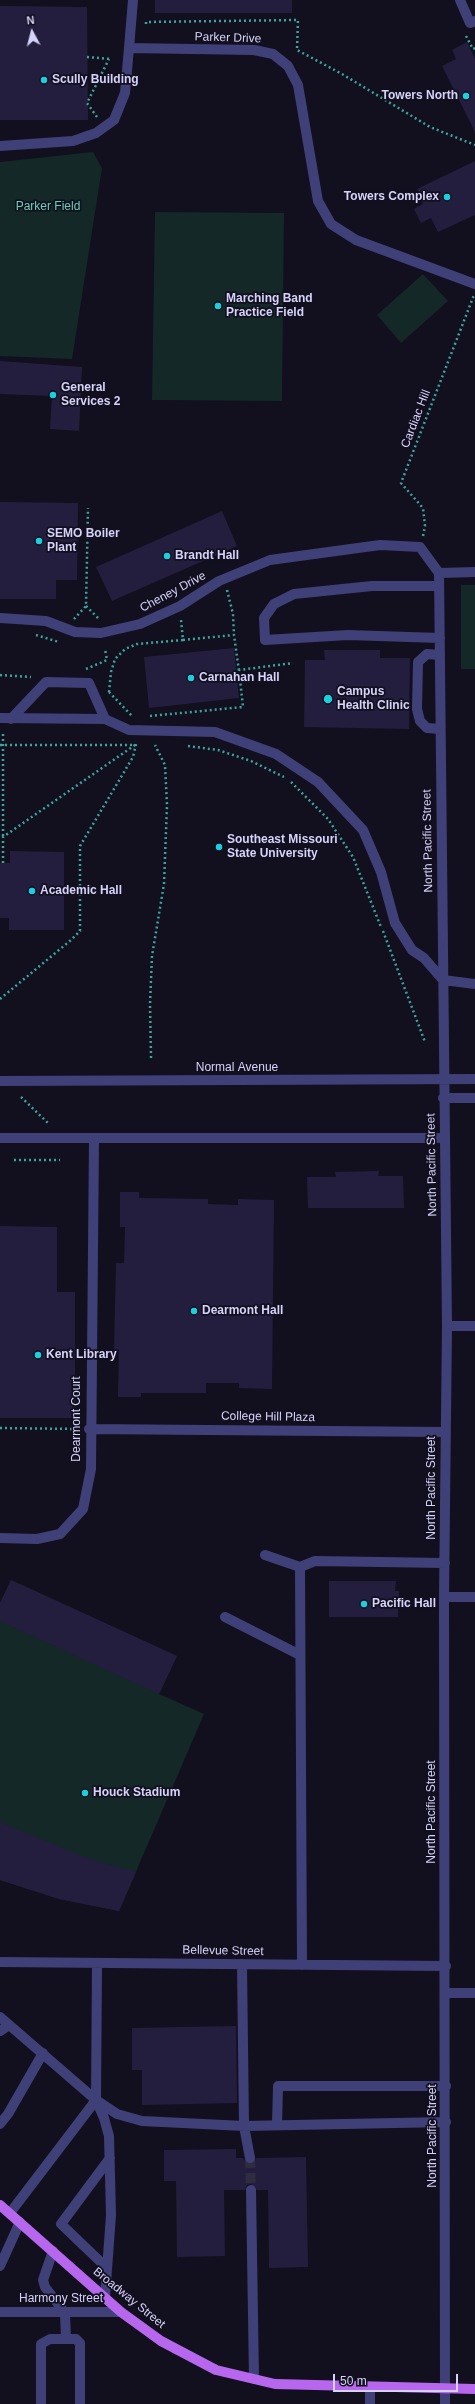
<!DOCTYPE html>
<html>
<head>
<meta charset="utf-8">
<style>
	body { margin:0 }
	#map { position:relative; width:475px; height:2404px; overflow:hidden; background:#120f1f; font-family:Helvetica,sans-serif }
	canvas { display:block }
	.north { position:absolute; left:12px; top:12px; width:40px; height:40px; -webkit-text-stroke:3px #120f1f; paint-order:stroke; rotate:353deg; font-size:11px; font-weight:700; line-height:16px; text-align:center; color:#d6d3fa }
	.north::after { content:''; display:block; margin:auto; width:14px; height:18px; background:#d6d3fa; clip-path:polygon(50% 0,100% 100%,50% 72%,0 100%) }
	.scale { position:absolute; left:333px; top:2374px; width:125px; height:18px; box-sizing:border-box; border:2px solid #d6d3fa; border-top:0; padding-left:5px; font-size:12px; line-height:14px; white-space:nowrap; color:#d6d3fa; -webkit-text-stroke:3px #120f1f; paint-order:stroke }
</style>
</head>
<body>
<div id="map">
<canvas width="475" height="2404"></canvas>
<div class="north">N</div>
<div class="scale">50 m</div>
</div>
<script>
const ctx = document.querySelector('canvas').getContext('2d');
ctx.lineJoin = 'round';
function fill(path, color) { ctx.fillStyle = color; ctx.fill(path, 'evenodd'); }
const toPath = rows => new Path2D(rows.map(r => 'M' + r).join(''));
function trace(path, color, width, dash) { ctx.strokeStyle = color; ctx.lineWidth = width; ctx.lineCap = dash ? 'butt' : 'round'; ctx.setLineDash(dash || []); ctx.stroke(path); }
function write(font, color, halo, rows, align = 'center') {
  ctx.font = font + ' Helvetica,sans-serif'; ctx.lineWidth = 3.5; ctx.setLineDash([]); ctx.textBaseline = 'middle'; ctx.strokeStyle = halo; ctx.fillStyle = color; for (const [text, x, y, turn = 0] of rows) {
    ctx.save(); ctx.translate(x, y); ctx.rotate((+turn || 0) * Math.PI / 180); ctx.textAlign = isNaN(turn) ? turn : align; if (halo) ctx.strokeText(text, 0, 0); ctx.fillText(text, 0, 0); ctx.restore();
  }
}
fill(toPath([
	[93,152,102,168,72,359,0,356,0,162],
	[155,212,284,213,282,401,152,400],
	[423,274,448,301,401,343,377,315],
	[461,585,475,585,475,669,461,669],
	[11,1580,177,1656,159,1694,204,1714,119,1911,59,1899,0,1880,0,1603]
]), '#132827');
fill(toPath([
	[155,0,292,0,292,13,155,13],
	[0,6,87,7,88,120,0,120],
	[467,42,475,59,475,132,442,66,456,59,452,50],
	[475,161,475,215,438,232,431,218,421,223,414,209,423,204,417,189],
	[0,361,82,367,79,431,50,429,52,396,0,394],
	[0,502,78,503,77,580,56,580,56,599,0,599],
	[222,511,237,546,112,601,96,567],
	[234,648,239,698,149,708,144,657],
	[324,650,380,650,380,658,410,658,409,729,304,727,305,660,325,660],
	[10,851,64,852,64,930,9,930,9,918,0,918,0,863,10,863],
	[379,1171,378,1176,403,1176,404,1208,308,1208,307,1177,336,1177,335,1172],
	[120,1192,139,1192,139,1198,208,1199,208,1204,238,1205,238,1199,274,1200,272,1389,239,1388,239,1383,206,1383,206,1393,141,1393,141,1397,118,1397,119,1350,114,1350,116,1263,124,1263,125,1227,120,1227],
	[0,1226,57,1227,57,1292,75,1292,75,1418,0,1418],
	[11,1580,177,1656,159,1694,0,1621,0,1603],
	[329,1581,396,1581,395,1591,399,1591,398,1617,329,1617],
	[0,1822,87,1858,136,1872,119,1911,59,1899,0,1880],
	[236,2026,237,2103,142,2105,142,2070,132,2070,132,2028],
	[236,2149,236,2158,243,2158,248,2164,254,2163,256,2158,306,2157,308,2267,269,2268,268,2190,257,2190,251,2184,247,2185,245,2190,224,2190,225,2256,177,2257,176,2181,164,2181,164,2150]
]), '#231e3e');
trace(toPath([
	[250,2158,251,2190]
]), '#2f2c40', 10, [10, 5]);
trace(toPath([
	[146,24,146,22,298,20,297,50,342,74,430,127,475,145],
	[466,36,473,49,475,48],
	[87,57,111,59],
	[97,117,87,103,109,59],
	[423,536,425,526,423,508,401,483,474,295],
	[227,590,233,614,234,635],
	[86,606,98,618],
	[74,619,86,606,88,508],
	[36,635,59,642],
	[183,640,234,635,239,671],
	[86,669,107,660,105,649],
	[0,675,31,677],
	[109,692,132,716],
	[109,692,111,672,115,659,125,649,137,644,183,640,181,620],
	[150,716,243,707,239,670,293,663],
	[0,745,135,745],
	[188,746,218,750,251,761,284,777],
	[291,782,328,819,353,857,381,927],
	[3,836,3,734],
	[3,863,3,837,135,745],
	[383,931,425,1042],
	[0,999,71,940,80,931,80,846,133,757,136,744],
	[151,1058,150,1004,152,956,164,884,167,805,165,765,155,745],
	[21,1097,48,1123],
	[14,1160,60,1160],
	[0,1428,77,1429]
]), '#3ca59b', 2.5, [2, 3]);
trace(toPath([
	[460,0,470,23,475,21],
	[129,48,133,0],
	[0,146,73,141,96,133,114,120,125,93,129,48,254,50,273,54,288,66,298,85,318,201,331,224,356,240,475,284],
	[439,573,447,1326,444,1597,445,2404],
	[439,573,475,572],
	[439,586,372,586,294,594,274,604,264,618,265,640,348,635,440,638],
	[0,618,46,621,75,632,101,633,140,624,180,606,219,581,270,560,380,545,420,547,439,573],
	[440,655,427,654,418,662,417,709,420,721,427,728,440,729],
	[0,718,105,719,129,730,215,732,276,754,318,782,363,830,381,872,395,923,412,950,424,958,443,980,475,984],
	[11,719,46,682,89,683,105,719],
	[0,1081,475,1079],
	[443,1098,475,1098],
	[0,1138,444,1138],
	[447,1326,475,1326],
	[89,1429,445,1432],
	[0,1538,37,1539,60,1534,83,1509,91,1469,94,1138],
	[265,1555,300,1567],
	[444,1597,475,1597],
	[225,1617,300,1655],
	[0,1962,446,1966],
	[242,1964,244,2126,250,2158],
	[302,1965,300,1567,315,1561,445,1563],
	[446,1993,475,1993],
	[0,2017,96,2100,104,2118,109,2136,111,2215,105,2297],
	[0,2031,9,2025],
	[96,2100,117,2114,142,2121,244,2126,446,2122],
	[0,2124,8,2114,43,2053],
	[277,2125,278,2086,446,2086],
	[251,2190,254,2379],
	[10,2213,96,2100,97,1963],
	[53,2251,43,2280,45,2287,65,2313,66,2339],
	[0,2266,20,2222],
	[107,2268,61,2224,110,2158],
	[0,2312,121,2312],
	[41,2404,41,2344,50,2339,76,2339,80,2343,80,2404],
	[370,2404,370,2387]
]), '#404079', 10);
trace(toPath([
	[0,2205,121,2312,161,2341,216,2370,275,2384,475,2389]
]), '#b767ed', 10);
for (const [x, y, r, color] of [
	[44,80,4,"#1ad0de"],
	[466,96,4,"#1ad0de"],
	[447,197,4,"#1ad0de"],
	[218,306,4,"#1ad0de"],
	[53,395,4,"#1ad0de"],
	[39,541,4,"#1ad0de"],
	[167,556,4,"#1ad0de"],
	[191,678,4,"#1ad0de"],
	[328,699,5,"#1ad0de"],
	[219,847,4,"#1ad0de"],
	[32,891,4,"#1ad0de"],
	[194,1311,4,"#1ad0de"],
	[38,1355,4,"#1ad0de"],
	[364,1604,4,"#1ad0de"],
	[85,1793,4,"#1ad0de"]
]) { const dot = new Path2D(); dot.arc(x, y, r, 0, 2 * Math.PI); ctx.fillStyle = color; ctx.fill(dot); trace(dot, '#120f1f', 1.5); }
write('12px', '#d6d3fa', '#120f1f', [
	["Parker Drive",228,38,2],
	["Cardiac Hill",416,419,-69],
	["Cheney Drive",173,592,-28],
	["North Pacific Street",428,841,-91],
	["Normal Avenue",237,1068],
	["North Pacific Street",432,1165,-91],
	["College Hill Plaza",268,1417,1],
	["Dearmont Court",77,1419,-90],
	["North Pacific Street",432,1488,-90],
	["North Pacific Street",432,1812,-90],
	["Bellevue Street",223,1951,1],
	["North Pacific Street",433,2136,-90],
	["Broadway Street",129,2298,39],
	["Harmony Street",61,2299]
]);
write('bold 12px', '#d6d3fa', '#120f1f', [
	["Scully Building",52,80],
	["Towers North",458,96,"right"],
	["Towers Complex",439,197,"right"],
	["Marching Band",226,299],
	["Practice Field",226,313],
	["General",61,388],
	["Services 2",61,402],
	["SEMO Boiler",47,534],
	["Plant",47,548],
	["Brandt Hall",175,556],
	["Carnahan Hall",199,678],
	["Campus",337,692],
	["Health Clinic",337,706],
	["Southeast Missouri",227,840],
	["State University",227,854],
	["Academic Hall",40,891],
	["Dearmont Hall",202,1311],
	["Kent Library",46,1355],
	["Pacific Hall",372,1604],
	["Houck Stadium",93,1793]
], 'left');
write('12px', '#68d1b3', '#120f1f', [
	["Parker Field",48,207]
]);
</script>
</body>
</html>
